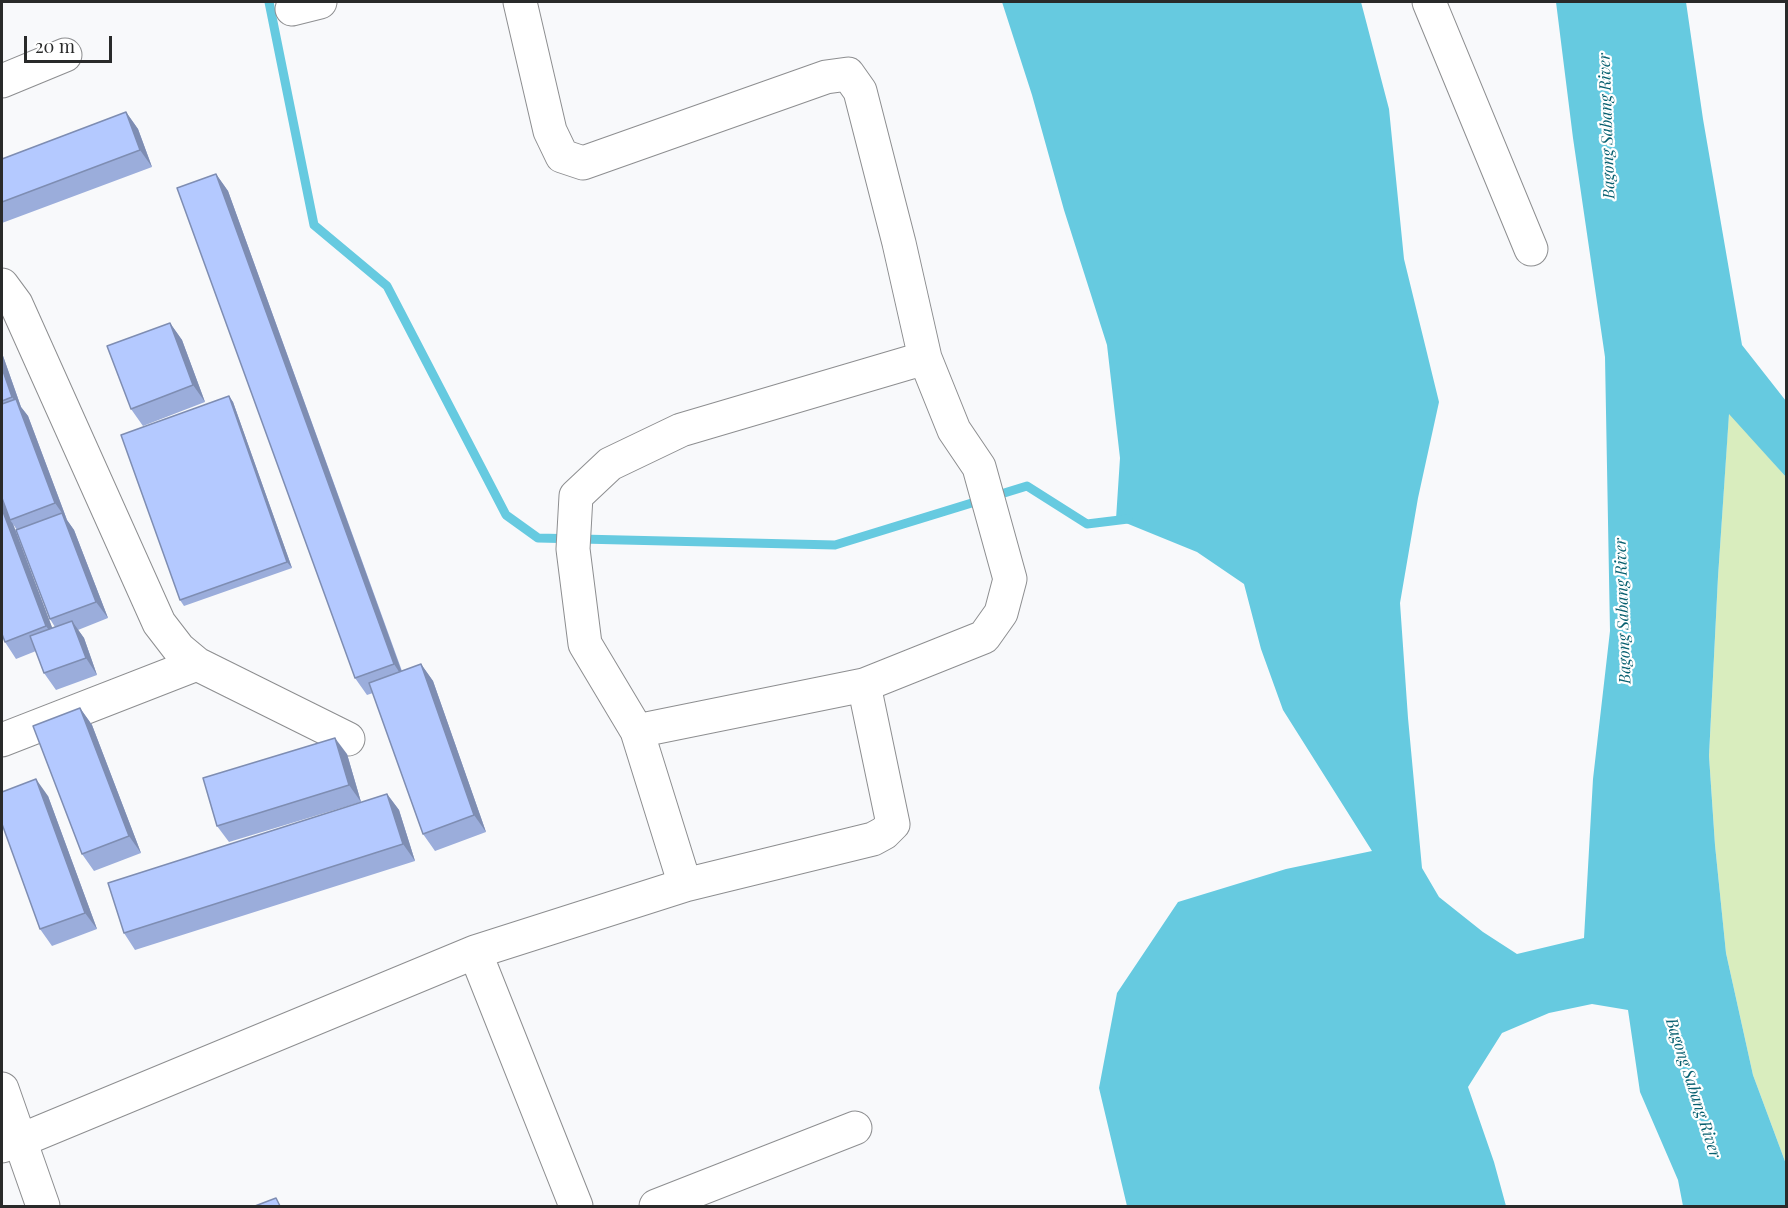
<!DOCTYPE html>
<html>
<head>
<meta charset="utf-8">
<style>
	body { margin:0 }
	#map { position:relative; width:1788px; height:1208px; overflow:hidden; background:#f8f9fb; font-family:"Playfair Display",serif }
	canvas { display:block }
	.frame { position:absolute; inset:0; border:3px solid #292a2a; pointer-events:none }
	.scale { position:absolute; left:24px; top:36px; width:88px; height:27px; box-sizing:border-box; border:3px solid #292a2a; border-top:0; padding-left:8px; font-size:18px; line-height:21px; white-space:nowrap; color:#292a2a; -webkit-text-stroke:4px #fff; paint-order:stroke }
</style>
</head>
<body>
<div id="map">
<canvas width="1788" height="1208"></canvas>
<div class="frame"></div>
<div class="scale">20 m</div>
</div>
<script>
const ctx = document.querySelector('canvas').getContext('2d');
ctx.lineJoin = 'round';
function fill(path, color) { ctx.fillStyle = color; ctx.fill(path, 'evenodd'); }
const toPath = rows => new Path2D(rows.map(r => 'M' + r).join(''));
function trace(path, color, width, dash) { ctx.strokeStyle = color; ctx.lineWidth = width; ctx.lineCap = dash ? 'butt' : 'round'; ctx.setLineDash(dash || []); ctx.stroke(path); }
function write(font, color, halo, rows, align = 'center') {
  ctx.font = font + ' "Playfair Display",serif'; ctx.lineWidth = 4.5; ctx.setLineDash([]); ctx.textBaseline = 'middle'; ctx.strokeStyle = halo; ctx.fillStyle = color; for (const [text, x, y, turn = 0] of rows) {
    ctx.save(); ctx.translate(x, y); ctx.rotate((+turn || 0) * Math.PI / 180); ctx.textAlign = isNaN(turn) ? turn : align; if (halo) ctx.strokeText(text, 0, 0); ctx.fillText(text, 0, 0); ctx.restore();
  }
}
fill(toPath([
	[1729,412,1786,477,1786,1164,1753,1075,1726,953,1715,845,1709,756,1718,577]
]), '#d9edbe');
fill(toPath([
	[1002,2,1361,2,1389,109,1404,259,1439,402,1418,498,1400,603,1408,718,1422,868,1439,897,1483,932,1517,954,1584,938,1593,779,1610,631,1605,357,1573,138,1556,2,1686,2,1703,119,1742,345,1786,401,1786,477,1729,414,1718,577,1709,756,1715,845,1726,953,1753,1075,1786,1164,1786,1206,1683,1206,1678,1180,1640,1092,1628,1010,1592,1004,1549,1013,1502,1033,1468,1087,1494,1162,1506,1206,1127,1206,1099,1088,1117,993,1178,902,1286,869,1372,851,1283,710,1261,649,1244,584,1197,552,1116,519,1120,458,1107,345,1064,210,1032,95]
]), '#66cae0');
trace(toPath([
	[269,2,314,225,387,286,506,515,538,538,835,545,1027,486,1087,524,1128,519]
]), '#66cae0', 9);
const minor = toPath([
	[520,2,550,131,562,156,583,163,826,77,848,74,860,91,899,243,925,358,681,430,610,464,576,496,573,549,585,644,637,731,685,885],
	[1429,2,1531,249],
	[292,9,320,2],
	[2,81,65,55],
	[2,285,16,304,159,623,179,649,197,664,348,739],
	[864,685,984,637,1001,613,1010,579,979,467,954,430,925,358],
	[2,740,197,664],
	[475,952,685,885,873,839,884,833,893,824,864,685,637,731],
	[2,1146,19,1141,475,952,576,1206],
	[656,1206,855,1128]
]);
const major = toPath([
	[2,1089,43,1206]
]);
trace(minor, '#8d8e90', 35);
trace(major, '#8d8e90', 35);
trace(minor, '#fff', 33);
trace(major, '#fff', 33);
fill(toPath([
	[126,112,138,129,152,167,2,223,2,159],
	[216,174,228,191,402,671,421,664,433,681,486,832,435,851,423,834,373,693,367,695,355,678],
	[170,323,182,340,205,402,143,426,131,409],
	[2,353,21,407,28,416,67,520,74,530,108,618,78,630,84,638,97,675,56,690,44,673,36,651,16,659,5,642,2,634,2,500,3,502,2,498],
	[13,524,17,530,50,619,55,627,52,628],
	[229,396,233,402,292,568,184,606,180,600],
	[80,708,92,725,141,853,94,871,82,854],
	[347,754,361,802,229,842,217,826],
	[387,794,399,810,415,861,135,950,124,933],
	[48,796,97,929,52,946,40,929]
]), '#9baddb');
fill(toPath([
	[126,112,138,129,152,167,140,150],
	[216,174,228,191,405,681,394,664],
	[170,323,182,340,205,402,193,385],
	[2,353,21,407,28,416,67,520,55,503,19,406,12,397,2,368],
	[229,396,233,402,292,568,287,562],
	[2,500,6,506,10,520,13,524,58,643,46,626,2,509],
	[62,513,74,530,108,618,96,602],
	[72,621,84,638,97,675,86,658],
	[421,664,433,681,486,832,474,815],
	[80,708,92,725,141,853,129,836],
	[335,738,347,754,361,802,349,785],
	[36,779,48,796,97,929,85,913],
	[387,794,399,810,415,861,403,844]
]), '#7e8db2');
const building = toPath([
	[126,112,140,150,2,202,2,159,126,112],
	[216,174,394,664,355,678,177,188,216,174],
	[170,323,193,385,131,409,107,346,170,323],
	[2,368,12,397,2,401,2,368],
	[229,396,287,562,180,600,121,435,229,396],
	[16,399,55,503,10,520,2,498,2,404,16,399],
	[2,509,46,626,5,642,2,634,2,509],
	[62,513,96,602,50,619,16,530,62,513],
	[72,621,86,658,44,673,30,636,72,621],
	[421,664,474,815,423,834,369,683,421,664],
	[80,708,129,836,82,854,33,726,80,708],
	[335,738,349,785,217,826,203,778,335,738],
	[36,779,85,913,40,929,2,824,2,792,36,779],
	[387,794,403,844,124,933,108,883,387,794],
	[276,1198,280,1206,255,1206,276,1198]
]);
fill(building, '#b4c9ff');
trace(building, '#7e8db2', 1.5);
write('italic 16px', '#075f6f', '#fff', [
	["Bagong Sabang River",1607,126,-92],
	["Bagong Sabang River",1623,611,-92],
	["Bagong Sabang River",1693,1088,72]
]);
</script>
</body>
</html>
